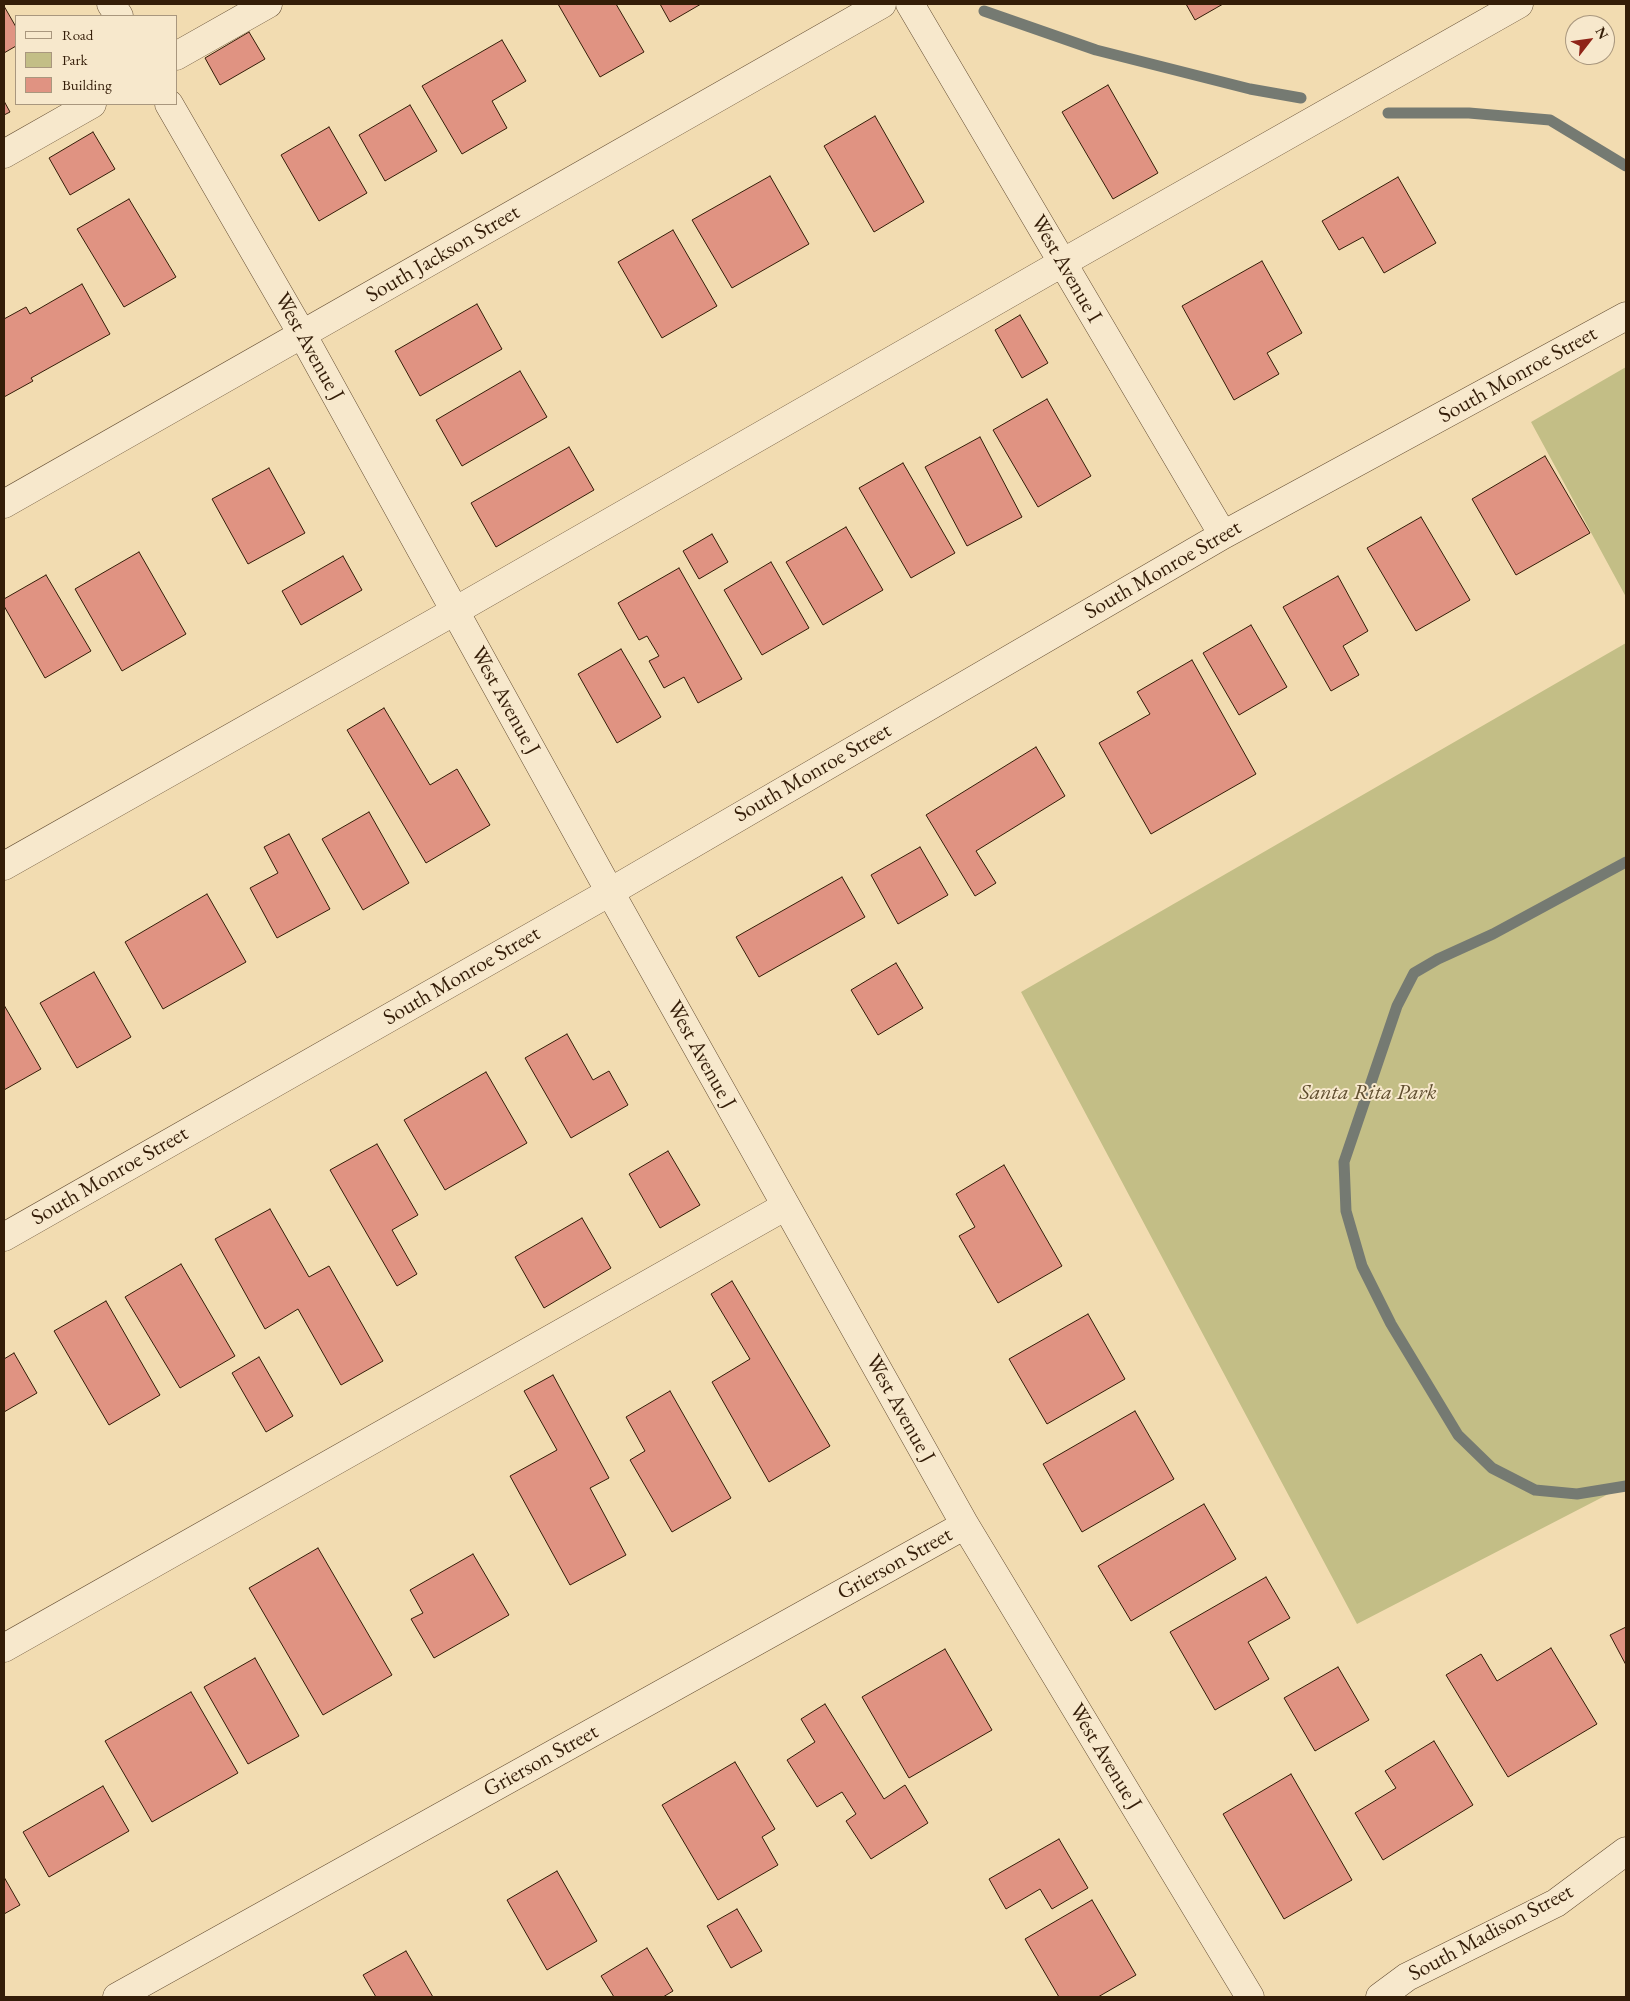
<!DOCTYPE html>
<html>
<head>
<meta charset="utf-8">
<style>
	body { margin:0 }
	#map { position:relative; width:1630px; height:2001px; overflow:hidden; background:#f2dcb1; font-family:"EB Garamond",serif }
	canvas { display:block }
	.frame { position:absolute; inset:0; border:5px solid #341d08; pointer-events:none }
	.legend { position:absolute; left:15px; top:15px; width:162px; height:90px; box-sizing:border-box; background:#f7e8cc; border:1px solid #a9977e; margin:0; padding:6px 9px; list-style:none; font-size:15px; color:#341d08 }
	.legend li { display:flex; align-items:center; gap:10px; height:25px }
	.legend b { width:25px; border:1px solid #a9977e }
	.north { position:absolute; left:1565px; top:15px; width:50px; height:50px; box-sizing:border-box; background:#f7e8cc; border:1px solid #a9977e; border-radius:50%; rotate:60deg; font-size:14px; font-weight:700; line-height:20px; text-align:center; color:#341d08 }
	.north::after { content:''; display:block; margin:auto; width:18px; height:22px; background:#8f2418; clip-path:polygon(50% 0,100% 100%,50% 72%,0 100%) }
</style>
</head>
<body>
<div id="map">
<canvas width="1630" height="2001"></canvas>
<div class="frame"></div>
<ul class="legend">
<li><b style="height:6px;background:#f7e8cc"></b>Road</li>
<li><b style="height:14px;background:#c3be86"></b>Park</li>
<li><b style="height:14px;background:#e09382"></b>Building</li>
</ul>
<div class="north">N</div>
</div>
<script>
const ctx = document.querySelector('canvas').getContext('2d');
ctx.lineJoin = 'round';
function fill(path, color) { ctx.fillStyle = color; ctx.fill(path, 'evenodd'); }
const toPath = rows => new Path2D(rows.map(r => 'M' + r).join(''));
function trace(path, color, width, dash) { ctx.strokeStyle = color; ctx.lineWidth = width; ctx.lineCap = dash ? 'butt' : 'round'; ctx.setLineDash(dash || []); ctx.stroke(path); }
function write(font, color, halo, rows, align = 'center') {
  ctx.font = font + ' "EB Garamond",serif'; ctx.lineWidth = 4; ctx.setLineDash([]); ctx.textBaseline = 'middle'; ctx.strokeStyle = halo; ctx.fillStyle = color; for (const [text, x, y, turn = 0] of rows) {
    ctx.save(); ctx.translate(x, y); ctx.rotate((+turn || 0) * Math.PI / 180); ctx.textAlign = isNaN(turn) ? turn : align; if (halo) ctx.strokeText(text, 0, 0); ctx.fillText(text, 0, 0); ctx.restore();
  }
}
fill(toPath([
	[1626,367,1626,597,1531,422],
	[1626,643,1626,1485,1357,1624,1021,992]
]), '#c3be86');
trace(toPath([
	[984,11,1096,50,1250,89,1301,98],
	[1388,113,1469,113,1550,120,1626,166],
	[1626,862,1493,934,1438,959,1414,973,1397,1006,1344,1162,1346,1211,1362,1266,1391,1324,1458,1435,1492,1468,1535,1490,1577,1494,1626,1486]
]), '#757a72', 11);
const building = toPath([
	[558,4,616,4,644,52,600,77,558,4],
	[660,4,701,4,670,22,660,4],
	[1186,4,1223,4,1195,20,1186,4],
	[4,6,16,27,16,46,4,53,4,6],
	[249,32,265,59,220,85,205,58,249,32],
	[502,40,526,81,492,101,507,128,462,154,422,86,502,40],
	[1108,85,1158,173,1113,199,1062,112,1108,85],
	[4,101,10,112,4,115,4,101],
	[410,105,437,151,385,181,359,135,410,105],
	[875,116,924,202,874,232,824,146,875,116],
	[329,127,367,193,319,221,281,155,329,127],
	[93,132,115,169,70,195,49,158,93,132],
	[770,176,809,244,732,288,692,220,770,176],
	[1398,177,1436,243,1384,273,1363,237,1339,250,1322,221,1398,177],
	[129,199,176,277,124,307,77,229,129,199],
	[673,230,717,306,662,338,618,262,673,230],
	[1262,261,1302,333,1267,353,1279,374,1234,400,1182,306,1262,261],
	[82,284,110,334,31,378,33,381,4,397,4,319,26,307,30,314,82,284],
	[477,304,502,349,420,396,395,351,477,304],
	[1020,315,1048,363,1022,378,995,330,1020,315],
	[520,371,547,417,462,466,436,420,520,371],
	[1047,399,1091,476,1038,507,993,430,1047,399],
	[980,437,1022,517,967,546,925,467,980,437],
	[569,447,594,490,496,547,471,503,569,447],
	[1545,456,1590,533,1516,575,1472,499,1545,456],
	[903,463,955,553,911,578,859,488,903,463],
	[269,468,305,533,248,564,212,499,269,468],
	[1421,517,1470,600,1416,631,1367,548,1421,517],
	[846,527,883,590,823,625,786,562,846,527],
	[712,534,728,562,699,579,683,551,712,534],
	[139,552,186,634,122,671,75,589,139,552],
	[343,556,362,590,301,625,282,591,343,556],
	[771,562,809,628,762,655,724,590,771,562],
	[679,568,742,679,698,703,684,677,664,688,649,661,659,656,647,636,639,640,618,603,679,568],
	[46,575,91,651,45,678,4,606,4,599,46,575],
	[1338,576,1368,631,1343,646,1359,675,1331,691,1283,607,1338,576],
	[1251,625,1287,687,1239,715,1203,653,1251,625],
	[621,649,661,717,617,743,578,674,621,649],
	[1192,660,1256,774,1151,834,1099,743,1150,714,1137,692,1192,660],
	[384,708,430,785,457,769,490,825,426,863,347,730,384,708],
	[1036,747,1065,796,976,851,996,883,975,896,926,815,1036,747],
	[369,812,409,883,363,910,322,839,369,812],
	[289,834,330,909,277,938,250,888,278,873,264,847,289,834],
	[920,847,948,895,898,924,871,875,920,847],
	[842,877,865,917,759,977,736,937,842,877],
	[207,894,246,962,163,1009,125,942,207,894],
	[896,963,923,1008,878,1035,851,990,896,963],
	[94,972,131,1037,77,1068,40,1003,94,972],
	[4,1005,41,1069,4,1090,4,1005],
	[567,1034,593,1080,609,1071,628,1105,571,1138,525,1058,567,1034],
	[486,1072,527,1143,445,1190,404,1120,486,1072],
	[377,1144,418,1215,392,1230,417,1274,397,1286,330,1170,377,1144],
	[668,1151,700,1205,660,1228,629,1174,668,1151],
	[1004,1165,1062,1266,998,1303,959,1236,975,1227,956,1194,1004,1165],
	[270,1209,309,1277,329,1266,383,1361,341,1385,298,1309,265,1329,215,1239,270,1209],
	[582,1218,611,1268,544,1308,515,1257,582,1218],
	[181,1264,235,1356,180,1388,125,1297,181,1264],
	[732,1281,830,1446,769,1482,712,1382,750,1359,711,1294,732,1281],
	[106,1301,160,1395,109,1425,54,1331,106,1301],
	[1088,1314,1125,1379,1047,1424,1009,1359,1088,1314],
	[14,1353,37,1393,4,1412,4,1359,14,1353],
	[259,1357,293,1416,266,1432,232,1373,259,1357],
	[553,1375,609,1478,590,1488,626,1555,570,1585,510,1476,557,1450,524,1391,553,1375],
	[670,1391,731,1498,672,1532,630,1460,645,1451,626,1417,670,1391],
	[1135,1411,1174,1479,1082,1532,1043,1464,1135,1411],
	[1204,1504,1236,1559,1131,1621,1098,1566,1204,1504],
	[318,1548,392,1675,323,1715,249,1588,318,1548],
	[473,1554,509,1615,434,1658,411,1619,423,1613,410,1590,473,1554],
	[1266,1577,1290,1618,1248,1642,1269,1679,1215,1710,1170,1632,1266,1577],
	[1626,1627,1626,1665,1610,1635,1626,1627],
	[1551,1648,1597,1724,1508,1777,1446,1675,1481,1654,1497,1681,1551,1648],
	[945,1649,992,1730,909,1778,862,1697,945,1649],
	[255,1658,299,1736,248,1764,204,1687,255,1658],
	[1338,1667,1369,1720,1315,1751,1284,1698,1338,1667],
	[191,1692,238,1773,152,1822,105,1741,191,1692],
	[825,1704,884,1799,905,1785,928,1823,871,1859,846,1821,856,1814,842,1792,817,1807,787,1760,815,1742,801,1719,825,1704],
	[1434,1741,1473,1805,1383,1860,1355,1813,1396,1788,1385,1771,1434,1741],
	[735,1762,775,1829,762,1837,778,1865,718,1900,662,1805,735,1762],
	[1291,1774,1352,1880,1284,1919,1223,1814,1291,1774],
	[103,1786,129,1831,49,1877,23,1832,103,1786],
	[1059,1839,1088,1888,1052,1909,1040,1889,1006,1909,989,1879,1059,1839],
	[557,1871,597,1941,547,1970,507,1900,557,1871],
	[4,1877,20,1905,4,1914,4,1877],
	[1092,1900,1136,1975,1098,1997,1059,1997,1025,1939,1092,1900],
	[737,1909,762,1951,731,1968,707,1926,737,1909],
	[647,1948,673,1991,663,1997,614,1997,601,1976,647,1948],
	[406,1951,433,1997,376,1997,363,1975,406,1951]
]);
fill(building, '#e09382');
trace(building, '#341d08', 1);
const minor = toPath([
	[111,4,119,16],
	[910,4,1223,535],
	[176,56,268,4],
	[169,104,302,334,610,892,965,1525,1250,1997],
	[4,154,92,104],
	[4,504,882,4],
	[4,866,455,611,1062,263,1519,4],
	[4,1237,610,892,1223,535,1626,316],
	[4,1648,786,1206],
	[117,1997,965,1525],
	[1380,1997,1407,1977,1556,1903,1626,1851]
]);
trace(minor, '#644d32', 29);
trace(minor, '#f7e8cc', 28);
write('22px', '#341d08', '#f7e8cc', [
	["South Jackson Street",443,254,-30],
	["West Avenue I",1066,269,60],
	["West Avenue J",309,347,61],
	["South Monroe Street",1518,375,-29],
	["South Monroe Street",1163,570,-30],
	["West Avenue J",505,701,61],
	["South Monroe Street",813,773,-30],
	["South Monroe Street",462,976,-30],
	["West Avenue J",701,1055,61],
	["South Monroe Street",110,1176,-30],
	["West Avenue J",900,1409,61],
	["Grierson Street",895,1564,-29],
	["West Avenue J",1105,1757,59],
	["Grierson Street",541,1761,-29],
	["South Madison Street",1491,1933,-28]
]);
write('italic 22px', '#5f4d2e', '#f7e8cc', [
	["Santa Rita Park",1368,1093]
]);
</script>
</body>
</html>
